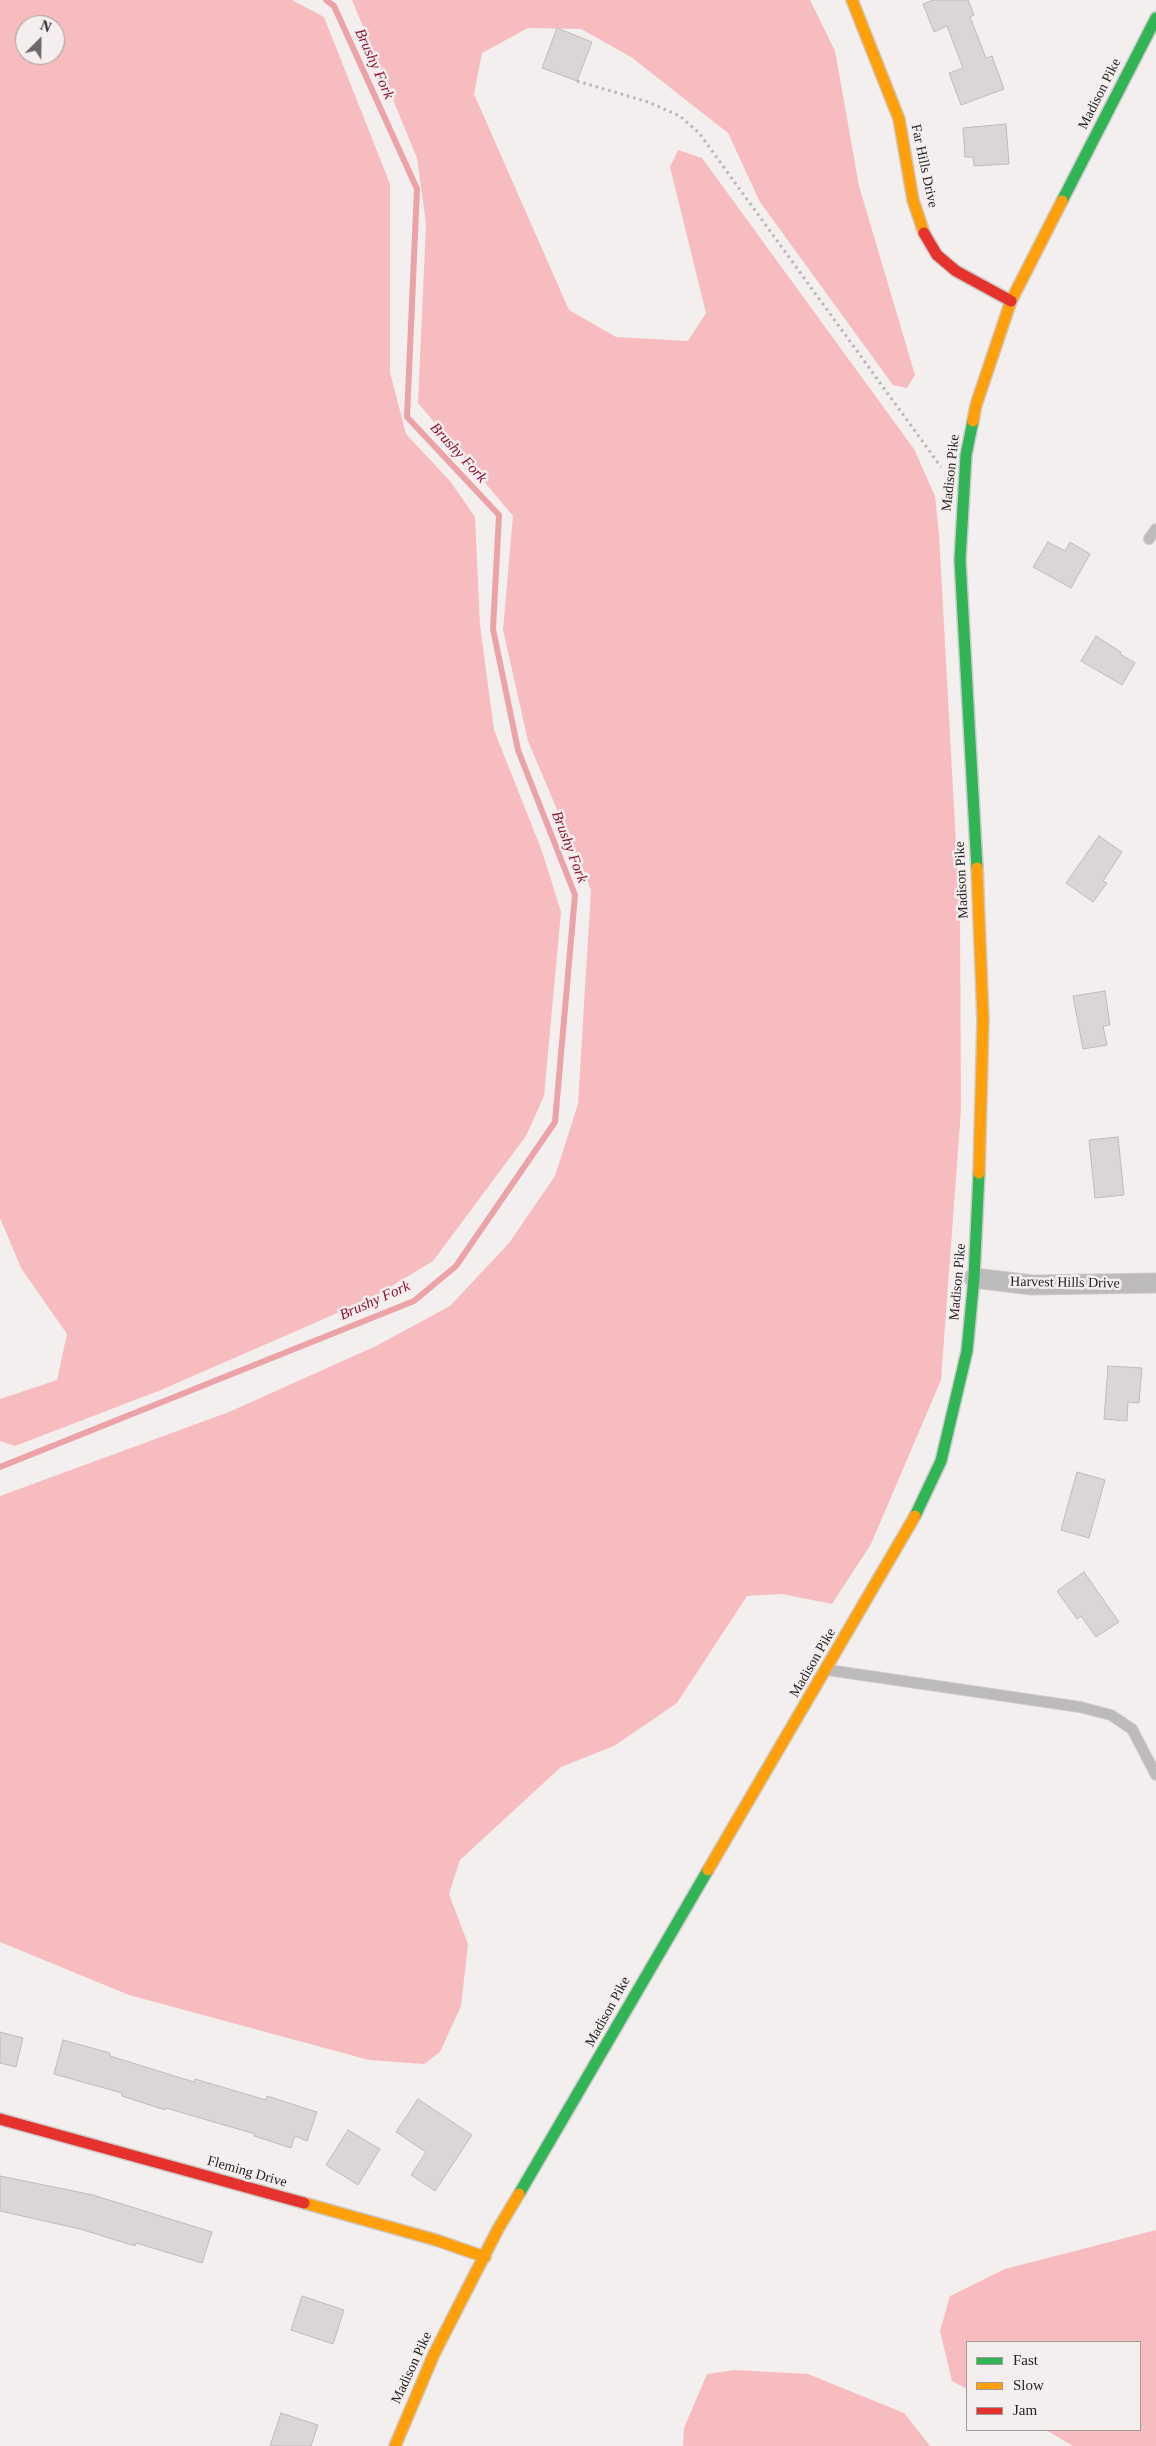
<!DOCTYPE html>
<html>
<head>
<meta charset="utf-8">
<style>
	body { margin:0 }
	#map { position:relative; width:1156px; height:2446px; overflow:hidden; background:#f4efef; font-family:Georgia,serif }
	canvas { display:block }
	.legend { position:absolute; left:966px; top:2341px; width:175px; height:90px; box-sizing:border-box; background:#f5eeee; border:1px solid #a19b9b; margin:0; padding:6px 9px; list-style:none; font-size:15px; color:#221f1f }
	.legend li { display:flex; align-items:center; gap:10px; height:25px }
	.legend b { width:25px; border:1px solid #a19b9b }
	.north { position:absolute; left:15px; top:15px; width:50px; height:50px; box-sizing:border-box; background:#f5eeee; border:1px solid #a19b9b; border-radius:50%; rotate:23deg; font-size:14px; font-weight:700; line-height:20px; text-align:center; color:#221f1f }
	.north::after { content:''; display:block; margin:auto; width:18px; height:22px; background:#6c6868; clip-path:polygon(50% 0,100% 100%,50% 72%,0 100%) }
</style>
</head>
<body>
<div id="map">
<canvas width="1156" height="2446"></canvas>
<ul class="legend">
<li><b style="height:6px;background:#30b455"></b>Fast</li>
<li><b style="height:6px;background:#ff9f0a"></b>Slow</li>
<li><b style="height:6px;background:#e5322d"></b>Jam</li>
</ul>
<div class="north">N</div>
</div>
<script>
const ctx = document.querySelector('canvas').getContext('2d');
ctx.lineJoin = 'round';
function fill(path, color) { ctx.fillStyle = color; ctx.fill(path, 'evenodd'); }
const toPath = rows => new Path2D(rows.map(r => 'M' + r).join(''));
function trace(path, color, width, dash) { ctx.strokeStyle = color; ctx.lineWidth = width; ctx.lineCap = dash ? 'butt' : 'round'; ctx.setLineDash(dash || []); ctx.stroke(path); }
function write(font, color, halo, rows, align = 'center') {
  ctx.font = font + ' Georgia,serif'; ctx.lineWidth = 5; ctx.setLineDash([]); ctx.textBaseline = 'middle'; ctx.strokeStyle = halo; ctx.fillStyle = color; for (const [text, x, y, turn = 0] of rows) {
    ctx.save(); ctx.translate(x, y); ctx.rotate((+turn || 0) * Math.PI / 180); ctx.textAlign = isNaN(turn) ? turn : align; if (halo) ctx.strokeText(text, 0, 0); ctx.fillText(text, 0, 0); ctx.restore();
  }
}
fill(toPath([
	[0,0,292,0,324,17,390,184,390,372,406,434,450,481,475,517,480,625,494,730,542,851,561,912,544,1096,526,1136,433,1261,374,1297,161,1390,15,1446,0,1441,0,1399,57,1380,67,1334,21,1268,0,1218],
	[25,25,55,25,55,55,25,55],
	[352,0,810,0,835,51,859,186,915,375,907,388,893,385,760,202,728,133,631,57,581,29,528,28,482,53,474,94,569,310,616,337,688,341,706,313,670,167,678,150,702,158,914,449,935,496,939,534,960,916,961,1110,941,1380,871,1544,832,1604,782,1594,747,1596,677,1703,614,1746,561,1767,460,1860,449,1894,468,1944,461,2006,440,2052,424,2064,369,2060,129,1995,0,1942,0,1496,229,1412,376,1346,450,1306,509,1243,555,1176,578,1104,591,890,528,741,503,630,513,516,418,403,426,224,417,158],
	[1156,2230,1156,2446,1073,2446,1046,2430,1140,2430,1140,2342,967,2342,967,2389,952,2381,940,2331,950,2296,1005,2269],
	[735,2370,808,2374,904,2413,930,2446,683,2446,684,2428,707,2374]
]), '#f7bcc0');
trace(toPath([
	[0,1467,414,1301,456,1266,555,1122,575,895,518,750,493,629,499,515,407,417,417,189,334,6,326,0]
]), '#eca3a8', 6);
const building = toPath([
	[933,0,968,0,974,15,970,17,986,58,992,56,1004,89,961,105,949,73,963,68,947,26,934,32,923,4,933,0],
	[557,28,592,42,577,81,542,68,557,28],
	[1006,124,1009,164,974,166,973,157,965,157,963,128,1006,124],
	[1048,542,1065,551,1070,542,1090,554,1071,588,1033,567,1048,542],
	[1096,636,1121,652,1120,654,1135,663,1122,685,1081,661,1096,636],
	[1099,836,1122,852,1103,881,1107,883,1093,902,1066,883,1099,836],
	[1105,991,1110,1025,1103,1026,1107,1045,1083,1049,1073,996,1105,991],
	[1118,1137,1124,1195,1095,1198,1089,1140,1118,1137],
	[1108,1366,1142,1368,1139,1403,1128,1402,1127,1421,1104,1419,1108,1366],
	[1077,1472,1105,1480,1089,1538,1061,1530,1077,1472],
	[1084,1572,1119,1622,1096,1637,1081,1616,1077,1619,1057,1591,1084,1572],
	[0,2032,23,2038,16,2067,0,2063,0,2032],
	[63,2040,110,2053,110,2056,194,2082,195,2079,266,2100,267,2096,317,2112,307,2141,295,2136,291,2148,254,2136,255,2134,166,2108,165,2110,122,2096,122,2093,54,2074,63,2040],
	[418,2099,472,2135,435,2191,411,2175,426,2152,396,2132,418,2099],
	[348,2130,380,2149,358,2185,326,2165,348,2130],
	[0,2176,93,2195,212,2232,202,2263,136,2243,135,2246,80,2229,0,2211,0,2176],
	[302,2296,344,2310,333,2344,291,2330,302,2296],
	[281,2413,318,2425,311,2446,270,2446,281,2413]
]);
fill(building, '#dad6d6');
trace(building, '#bfbbbb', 1);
const lane = toPath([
	[1149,539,1156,529],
	[828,1670,1080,1707,1111,1715,1132,1729,1156,1775]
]);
const street = toPath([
	[974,1278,1032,1285,1156,1283]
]);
const fast = toPath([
	[1062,201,1156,18],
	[973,421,966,455,960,560,977,868],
	[915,1516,941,1461,967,1351,974,1278,979,1173],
	[519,2194,708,1870]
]);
const slow = toPath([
	[852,0,899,119,913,200,924,233],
	[973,421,976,405,1011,301,1062,201],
	[977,868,983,1020,979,1173],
	[708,1870,915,1516],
	[304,2203,436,2240,485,2257],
	[395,2446,434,2354,498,2229,519,2194]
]);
const jam = toPath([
	[924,233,937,255,956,271,1011,301],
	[0,2119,304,2203]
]);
trace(lane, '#cdcaca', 12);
trace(street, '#cdcaca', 21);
trace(fast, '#cdcaca', 14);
trace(slow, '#cdcaca', 14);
trace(jam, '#cdcaca', 14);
trace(toPath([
	[577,81,648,102,680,116,699,133,941,467]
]), '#b8b5b5', 3, [2.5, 4]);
trace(lane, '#bcbaba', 10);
trace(street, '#bcbaba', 19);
trace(fast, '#30b455', 11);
trace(slow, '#ff9f0a', 11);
trace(jam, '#e5322d', 11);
write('14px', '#221f1f', '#f5eeee', [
	["Madison Pike",1100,94,-63],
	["Far Hills Drive",924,166,78],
	["Madison Pike",951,473,-84],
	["Madison Pike",962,880,-93],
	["Madison Pike",958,1282,-85],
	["Harvest Hills Drive",1065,1283,1],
	["Madison Pike",813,1663,-60],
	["Madison Pike",608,2012,-61],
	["Fleming Drive",247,2172,16],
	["Madison Pike",412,2368,-65]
]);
write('italic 15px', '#8f122f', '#f5eeee', [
	["Brushy Fork",374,64,66],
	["Brushy Fork",458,453,47],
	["Brushy Fork",569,847,69],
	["Brushy Fork",375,1301,-24]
]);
</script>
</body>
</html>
